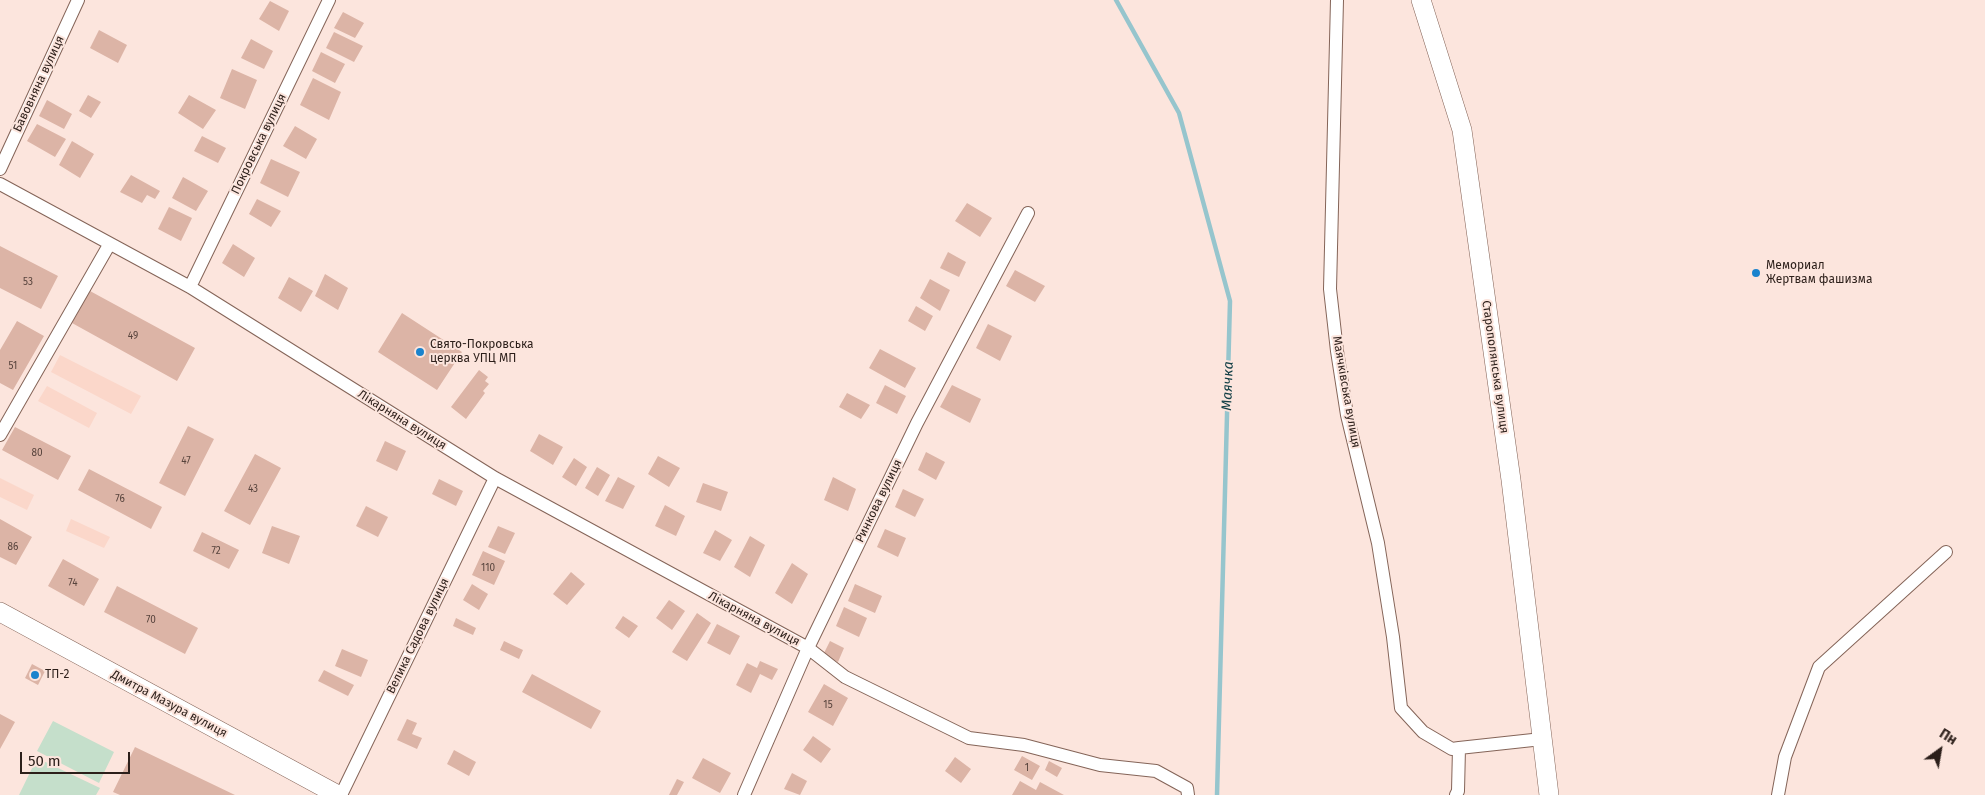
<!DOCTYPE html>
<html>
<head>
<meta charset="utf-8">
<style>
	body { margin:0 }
	#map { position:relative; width:1985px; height:795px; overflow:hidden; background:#fce5dd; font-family:"Fira Sans",sans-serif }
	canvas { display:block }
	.north { position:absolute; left:1915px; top:725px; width:50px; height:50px; -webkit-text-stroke:4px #fce5dd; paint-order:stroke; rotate:32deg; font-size:14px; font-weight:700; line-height:20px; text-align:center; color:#2c1f1a }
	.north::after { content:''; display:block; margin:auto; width:18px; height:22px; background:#2c1f1a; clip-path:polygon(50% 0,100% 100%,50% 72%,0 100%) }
	.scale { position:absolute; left:20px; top:752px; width:110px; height:22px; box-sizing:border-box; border:2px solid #2c1f1a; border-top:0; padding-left:6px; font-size:15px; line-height:18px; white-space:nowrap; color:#2c1f1a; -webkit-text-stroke:4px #fce5dd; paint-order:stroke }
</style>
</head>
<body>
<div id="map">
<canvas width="1985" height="795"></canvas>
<div class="north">Пн</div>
<div class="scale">50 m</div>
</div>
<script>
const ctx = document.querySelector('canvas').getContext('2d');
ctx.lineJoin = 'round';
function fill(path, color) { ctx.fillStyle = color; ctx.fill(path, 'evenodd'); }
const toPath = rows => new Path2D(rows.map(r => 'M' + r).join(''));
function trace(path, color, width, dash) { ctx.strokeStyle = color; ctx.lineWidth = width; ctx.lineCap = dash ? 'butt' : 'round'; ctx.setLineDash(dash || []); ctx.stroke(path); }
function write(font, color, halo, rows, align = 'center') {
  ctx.font = font + ' "Fira Sans",sans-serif'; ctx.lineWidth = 4; ctx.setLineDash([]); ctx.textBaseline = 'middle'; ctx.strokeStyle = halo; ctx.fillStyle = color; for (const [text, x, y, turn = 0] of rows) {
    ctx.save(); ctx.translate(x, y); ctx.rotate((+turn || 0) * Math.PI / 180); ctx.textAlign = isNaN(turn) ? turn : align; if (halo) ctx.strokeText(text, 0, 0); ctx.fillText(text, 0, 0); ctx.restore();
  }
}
fill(toPath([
	[60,355,141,396,131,414,51,372],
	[47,386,97,413,89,428,38,401],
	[0,478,34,495,27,510,0,497],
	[71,519,110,537,104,548,66,531]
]), '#fbd7ca');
fill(toPath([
	[53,721,114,752,99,783,37,751],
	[37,758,100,788,96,795,19,795]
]), '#c5dfcb');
trace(toPath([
	[1116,0,1179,113,1230,301,1217,795]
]), '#96c5cd', 4.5);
fill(toPath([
	[270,1,289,11,279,31,259,19],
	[343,12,364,23,355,38,334,28],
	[99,30,127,45,118,63,90,48],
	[334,32,363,46,354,62,326,48],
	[251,39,273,51,264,69,241,58],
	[321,52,345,64,335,83,312,71],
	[232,69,257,80,245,109,220,98],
	[313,78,341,92,329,120,300,105],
	[88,95,101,102,91,118,79,111],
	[189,95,216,110,203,129,178,113],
	[47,100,72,114,64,129,39,116],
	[37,124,66,139,55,157,27,141],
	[295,126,317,139,306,159,283,146],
	[202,136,226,148,218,163,194,151],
	[72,141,94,154,80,178,59,165],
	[271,159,300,172,288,197,260,183],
	[131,175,160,191,155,199,147,195,142,203,120,192],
	[183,177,208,191,196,211,172,198],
	[257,199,281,211,271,227,249,214],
	[967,203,992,218,980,237,955,221],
	[169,207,192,218,181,241,158,229],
	[233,244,255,258,244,277,222,263],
	[0,246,58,276,41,309,0,288],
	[948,252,966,262,959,277,940,268],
	[1015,270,1045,286,1035,302,1006,286],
	[325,274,348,288,338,310,315,296],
	[289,277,313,291,301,312,278,298],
	[930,279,950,290,940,311,920,298],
	[90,291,195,348,177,381,72,323],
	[916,306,933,316,925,331,908,321],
	[402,313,462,352,437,390,378,352],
	[17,321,44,336,13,390,0,383,0,350],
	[988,324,1012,336,1000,361,976,348],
	[880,349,916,368,905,388,869,368],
	[479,370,488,377,485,381,489,384,483,391,485,393,466,419,451,407],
	[885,385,906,396,897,414,876,403],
	[952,385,981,399,970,423,940,407],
	[847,393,870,405,861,419,839,407],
	[188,426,214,439,185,496,159,483],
	[15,427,71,456,58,480,2,450],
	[539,434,563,447,553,465,530,451],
	[385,441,406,451,397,471,376,461],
	[926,452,945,462,936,480,918,470],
	[255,454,281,468,250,525,224,511],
	[658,456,680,468,669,487,648,474],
	[574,458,587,467,576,486,562,477],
	[597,467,610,475,598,496,585,488],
	[89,469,162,507,151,529,78,490],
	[618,477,635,486,623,509,605,501],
	[833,477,856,489,848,511,824,500],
	[439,479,463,491,456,506,432,494],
	[703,483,728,492,721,511,696,502],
	[903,489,924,499,915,517,895,507],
	[665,505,685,516,676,536,655,526],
	[366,506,388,517,378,537,356,526],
	[0,519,32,537,16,565,0,557],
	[272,526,300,536,289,564,262,553],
	[498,526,515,533,505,554,488,547],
	[885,529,906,538,898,557,877,547],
	[715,530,732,540,720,561,703,553],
	[202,532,239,550,229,569,193,551],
	[750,536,765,545,750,577,734,567],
	[483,551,505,561,494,585,472,575],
	[63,559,99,579,84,606,48,586],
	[792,563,808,574,792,604,775,593],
	[571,572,585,584,567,605,553,594],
	[472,584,488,594,479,610,463,600],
	[855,584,882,596,875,613,848,601],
	[117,586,198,628,185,654,104,612],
	[669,600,685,611,672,630,656,618],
	[844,607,867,618,859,637,836,626],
	[697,613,711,623,687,661,672,652],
	[623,616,638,626,629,638,615,628],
	[456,618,476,628,473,635,453,626],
	[717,624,740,636,730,655,707,643],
	[504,641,523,650,519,659,500,650],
	[830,641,844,648,838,662,823,655],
	[342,649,368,660,361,677,335,666],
	[760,661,778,669,772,680,760,674,751,693,736,685,747,663,757,668],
	[32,664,45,671,38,685,25,678],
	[324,670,354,685,348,696,318,681],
	[532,674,601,711,591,729,522,692],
	[824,684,848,698,833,726,808,712],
	[0,714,15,722,0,749],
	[407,719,417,723,412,734,422,738,417,749,397,740],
	[813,736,831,749,821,763,803,750],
	[135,747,235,795,120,795,113,792],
	[454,750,476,762,469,776,447,764],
	[1022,756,1040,766,1032,780,1014,770],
	[955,757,971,769,961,783,945,771],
	[703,758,731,773,720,793,692,778],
	[1049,761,1062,768,1057,777,1045,770],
	[792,773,807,781,800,795,784,789],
	[677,779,684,782,677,795,669,795],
	[1020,781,1036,790,1040,782,1064,795,1012,795]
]), '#dcb4a6');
const street = toPath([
	[1337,0,1330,289,1337,351,1347,415,1378,543,1393,637,1401,708,1423,732,1452,749,1459,748],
	[0,169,78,0],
	[0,184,190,287,495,478,808,648,845,677,969,738,1024,745,1100,765,1156,771,1187,788,1188,795],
	[190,287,329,0],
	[0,435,109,245],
	[341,795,495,478],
	[744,795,808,648,917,423,1028,213],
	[1456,795,1458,791,1459,748,1542,739],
	[1778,795,1785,757,1819,667,1946,552]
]);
const secondary = toPath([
	[1421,0,1462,130,1511,480,1549,795],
	[0,612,338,795]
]);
trace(street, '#846458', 14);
trace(secondary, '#846458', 20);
trace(street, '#fff', 12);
trace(secondary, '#fff', 19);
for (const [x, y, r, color] of [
	[1756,273,5,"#1a83cd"],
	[420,352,5,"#1a83cd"],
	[35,675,5,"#1a83cd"]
]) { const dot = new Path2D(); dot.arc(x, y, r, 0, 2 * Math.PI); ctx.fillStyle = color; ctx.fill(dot); trace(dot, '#fce5dd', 2); }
write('10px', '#58443d', null, [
	["53",28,282],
	["49",133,336],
	["51",13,366],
	["80",37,453],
	["47",186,461],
	["43",253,489],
	["76",120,499],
	["86",13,547],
	["72",216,551],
	["110",488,568],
	["74",73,583],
	["70",151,620],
	["15",828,705],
	["1",1027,768]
]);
write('12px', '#2c1f1a', '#fce5dd', [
	["Бавовняна вулиця",39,84,-65],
	["Покровська вулиця",259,144,-64],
	["Старополянська вулиця",1495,367,82],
	["Маячківська вулиця",1346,392,80],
	["Лікарняна вулиця",402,420,32],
	["Ринкова вулиця",879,501,-64],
	["Лікарняна вулиця",754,619,28],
	["Велика Садова вулиця",418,636,-64],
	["Дмитра Мазура вулиця",169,704,28]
]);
write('12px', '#2c1f1a', '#fce5dd', [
	["Мемориал",1766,266],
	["Жертвам фашизма",1766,280],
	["Свято-Покровська",430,345],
	["церква УПЦ МП",430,359],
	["ТП-2",45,675]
], 'left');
write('italic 14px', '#144047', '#fce5dd', [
	["Маячка",1228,386,-88]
]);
</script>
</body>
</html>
